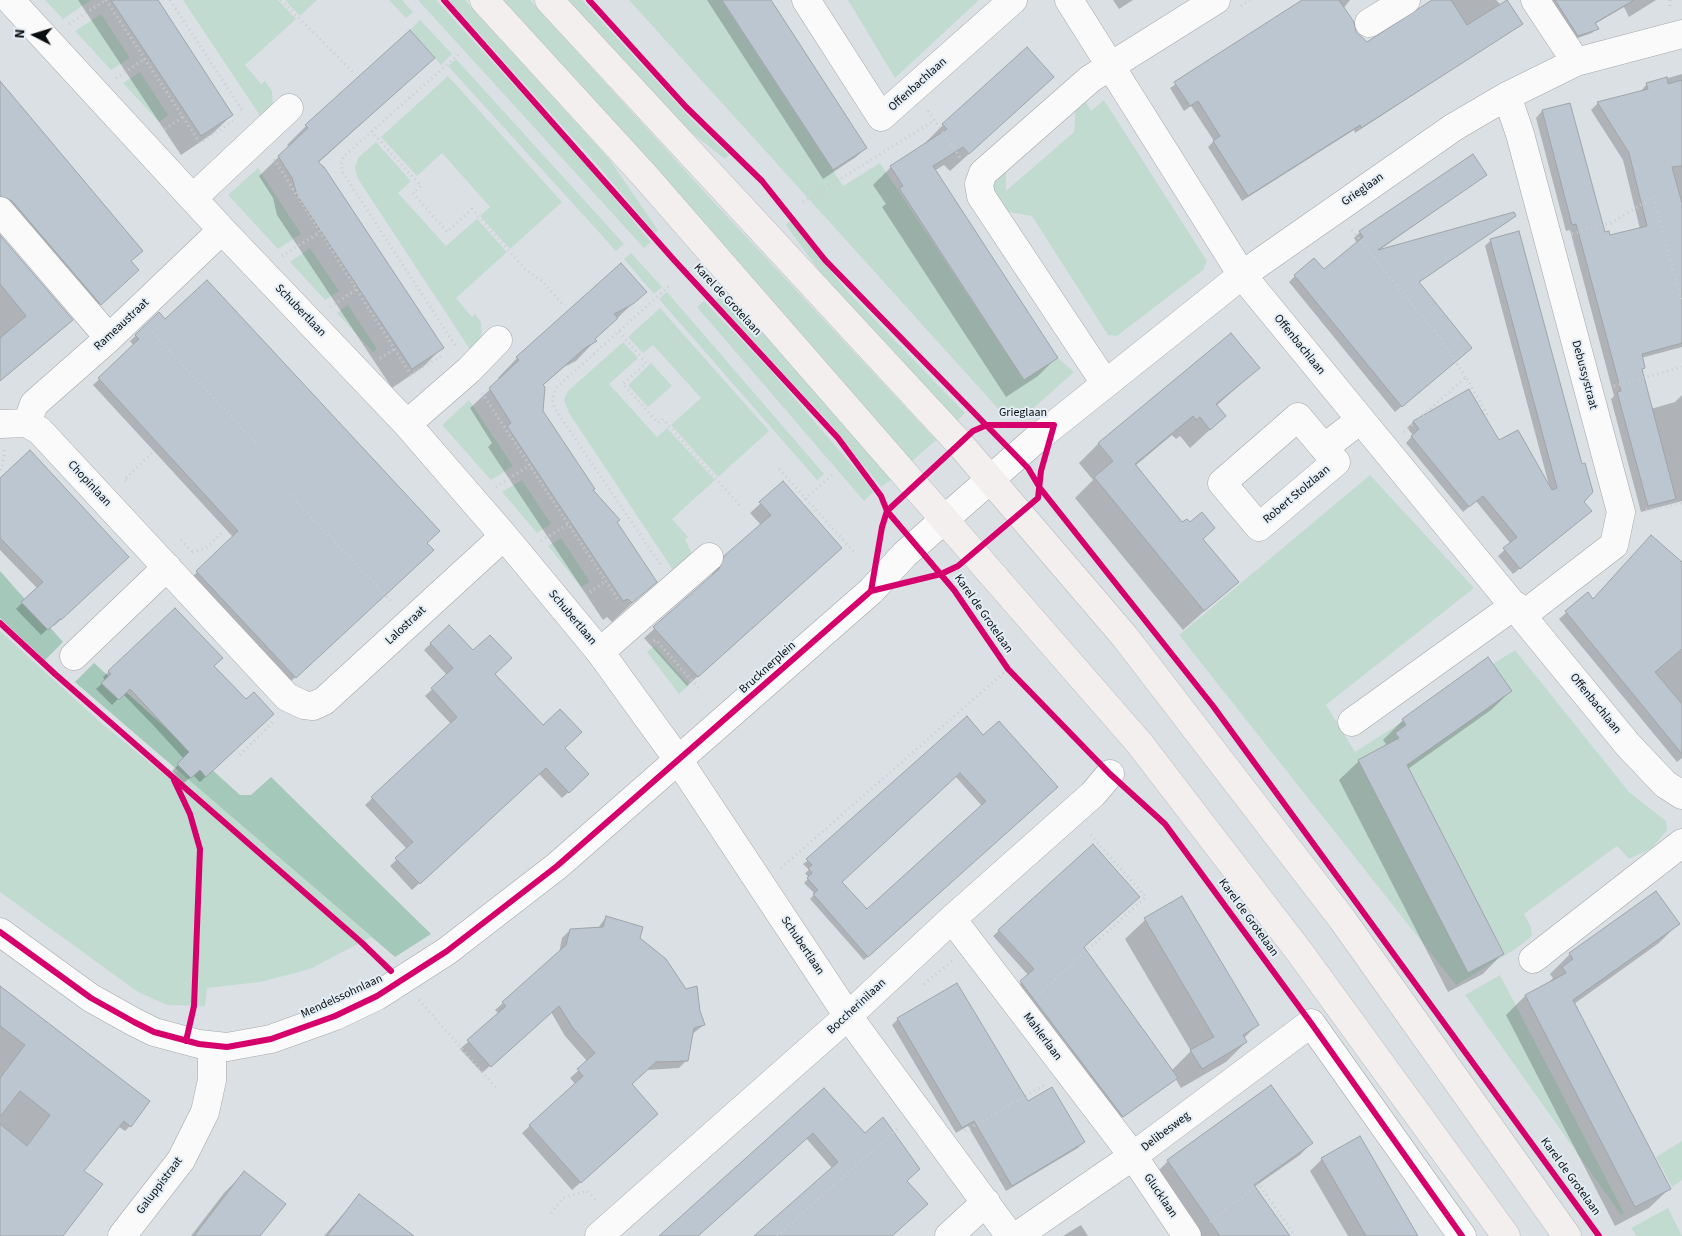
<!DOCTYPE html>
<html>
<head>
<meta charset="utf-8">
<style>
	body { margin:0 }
	#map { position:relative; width:1682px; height:1236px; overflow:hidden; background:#dbe0e5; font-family:"Source Sans 3",sans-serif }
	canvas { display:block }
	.north { position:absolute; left:10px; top:10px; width:50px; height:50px; -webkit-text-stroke:4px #e4eef6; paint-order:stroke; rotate:275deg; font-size:14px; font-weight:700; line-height:20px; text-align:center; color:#0b0e10 }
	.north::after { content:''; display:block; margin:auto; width:18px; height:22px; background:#0b0e10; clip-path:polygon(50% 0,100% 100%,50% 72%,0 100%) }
</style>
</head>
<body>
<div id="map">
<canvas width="1682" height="1236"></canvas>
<div class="north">N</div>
</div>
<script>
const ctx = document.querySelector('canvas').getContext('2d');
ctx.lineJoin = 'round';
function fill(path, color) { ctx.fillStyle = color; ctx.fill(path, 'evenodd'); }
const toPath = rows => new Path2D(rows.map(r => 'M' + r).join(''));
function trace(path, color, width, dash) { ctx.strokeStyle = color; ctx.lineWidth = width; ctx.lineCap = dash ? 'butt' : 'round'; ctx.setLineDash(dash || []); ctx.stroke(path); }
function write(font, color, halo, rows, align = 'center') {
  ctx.font = font + ' "Source Sans 3",sans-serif'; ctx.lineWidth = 4; ctx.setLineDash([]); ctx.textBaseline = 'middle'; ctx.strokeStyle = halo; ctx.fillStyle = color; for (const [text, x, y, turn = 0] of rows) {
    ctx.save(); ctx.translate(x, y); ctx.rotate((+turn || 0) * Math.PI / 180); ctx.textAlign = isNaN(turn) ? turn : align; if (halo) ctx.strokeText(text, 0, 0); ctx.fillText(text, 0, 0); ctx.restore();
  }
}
fill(toPath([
	[45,0,91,0,63,19],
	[183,0,278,0,296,19,245,65,261,84,265,81,272,91,273,106,263,120],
	[285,0,317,0,300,16],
	[389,0,402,0,413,12,406,18],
	[418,0,436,0,583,161,651,242,644,248],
	[449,0,465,0,609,159,658,230,655,233,600,168],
	[500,0,530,0,709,197,936,440,910,463,815,350],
	[566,0,582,0,693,121,729,155,725,159,675,120],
	[629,0,721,0,843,186,880,163,1024,380,1058,358,1074,372,1029,412,1003,414],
	[848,0,979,0,895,78],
	[101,14,130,58,111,70,75,31],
	[420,20,452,54,441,65,410,30],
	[456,59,624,244,616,251,448,66],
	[140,72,168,115,159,122,123,83],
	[448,76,562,202,510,249,480,216,490,207,442,153,417,176,381,137],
	[1083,97,1091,111,1104,100,1207,261,1203,270,1117,336,1108,335,1032,216,1003,211,992,195,994,180,1006,167,1006,191,1074,132,1076,102],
	[376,142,411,181,398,193,446,246,477,219,507,252,456,298,472,317,475,314,481,322,482,341,473,354,358,179,355,168,358,158],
	[258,168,301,234,278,249,228,195],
	[790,221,848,292,965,413,956,422,839,298,786,225],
	[310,248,339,291,325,300,290,262],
	[631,253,662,287,654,294,624,259],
	[667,292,824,474,817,480,659,299],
	[719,297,762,329,891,480,881,487,829,422,715,300],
	[704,301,771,371,863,478,873,492,864,501,697,307],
	[348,305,377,349,373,352,337,313],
	[660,308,769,431,718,477,671,425,701,398,653,345,643,353,628,337],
	[623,342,638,358,609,384,657,437,667,428,715,480,672,519,688,537,685,539,691,552,691,555,677,576,569,413,564,400,568,391],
	[651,363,672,386,648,407,628,385],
	[469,400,513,466,491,480,442,425],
	[1370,475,1474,588,1326,705,1355,752,1515,650,1629,792,1666,821,1667,830,1652,848,1629,859,1617,846,1524,914,1531,927,1532,936,1514,950,1456,985,1179,635],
	[522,480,551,524,537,533,502,492],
	[561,538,590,582,581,587,548,546],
	[0,631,99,721,167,777,179,771,371,937,310,969,260,982,207,988,205,1006,167,1005,138,992,0,892],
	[654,646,689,685,679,694,647,652],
	[1500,975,1624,1213,1621,1215,1465,995],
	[1682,1141,1682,1180,1672,1187,1656,1157],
	[1668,1208,1682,1236,1637,1236,1631,1228]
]), '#c1dbd1');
fill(toPath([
	[0,571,63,642,45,660,0,618],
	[94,663,240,795,251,795,271,777,431,934,395,957,75,682]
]), '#a4c8b9');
fill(toPath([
	[78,0,156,0,232,115,212,134,181,155],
	[707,0,770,0,866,148,856,157,823,179],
	[1113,0,1133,0,1119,9],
	[1304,0,1350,0,1343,9,1355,32,1366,44,1435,0,1496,0,1521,24,1355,133,1354,130,1242,201,1208,147,1214,141,1191,106,1184,111,1170,88],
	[1547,0,1656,0,1629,17,1624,7,1595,24,1597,28,1592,33,1572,40],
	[1026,49,1034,95,950,171,944,165,934,171,1056,358,1038,376,1006,397,882,207,886,204,873,185,891,167,926,144,925,143,943,125],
	[434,58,318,163,443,347,423,367,392,388,277,215,273,198,259,176,289,147,287,145,306,126],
	[1682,74,1682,347,1641,358,1644,368,1641,371,1651,409,1675,402,1682,395,1682,501,1641,512,1611,399,1614,396,1570,230,1566,231,1536,118,1542,111,1604,233,1609,237,1640,229,1623,160,1591,110,1598,103,1640,92,1647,84],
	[0,83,130,261,131,276,94,309,0,202],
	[1472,155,1486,175,1378,251,1514,215,1418,283,1464,353,1395,412,1289,282,1295,276,1323,271,1357,243,1354,238,1360,232],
	[0,237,66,326,0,381],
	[1491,240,1581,466,1584,517,1513,574,1498,556,1511,544,1476,501,1463,512,1406,443,1413,435,1407,428,1413,422,1469,390,1498,442,1549,485,1485,246],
	[645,292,594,340,595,341,576,361,564,367,542,386,541,411,592,491,655,582,612,622,607,617,603,620,488,447,492,443,470,408,500,380,498,378,517,358],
	[159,314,425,543,426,556,289,683,191,578,233,537,93,385,134,346,130,341],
	[1231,335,1259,368,1216,406,1225,416,1190,448,1180,436,1176,439,1172,435,1135,466,1182,524,1202,540,1237,582,1183,630,1075,498,1093,480,1079,463,1098,444],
	[0,480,121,563,54,626,53,624,41,635,16,609,37,588,0,550],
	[783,483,830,558,687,686,644,638,711,578,714,568,761,525,750,513],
	[1682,583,1682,758,1677,762,1559,619,1588,594,1593,600],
	[175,609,213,666,246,701,272,714,200,782,193,775,184,783,172,771,184,759,154,726,123,694,112,705,96,689,105,681,103,677],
	[449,626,563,748,581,781,562,798,538,773,412,890,390,866,407,849,365,805,451,724,425,696,447,675,424,650],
	[1511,691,1491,710,1408,769,1502,954,1483,974,1448,992,1339,780,1359,761,1381,749,1386,744,1383,740,1403,720],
	[983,736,1052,791,864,960,810,899,815,894,804,883,809,878,805,873,809,870,803,864],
	[955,776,982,806,867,911,840,882],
	[1093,846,1082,948,1171,1071,1191,1051,1125,939,1145,920,1182,898,1257,1025,1244,1038,1246,1042,1226,1062,1181,1088,1175,1078,1116,1122,1015,988,1029,976,993,936],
	[606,917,638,938,699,1011,704,1025,692,1034,687,1060,679,1068,647,1070,630,1084,649,1122,572,1190,522,1133,575,1084,570,1078,588,1062,565,1036,551,1012,482,1073,460,1049,499,1014,495,1010,503,1003,559,953,562,938,570,930,598,928],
	[1678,924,1659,943,1574,1004,1669,1189,1649,1208,1615,1226,1506,1015,1525,996,1546,985,1553,978,1550,974,1570,954],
	[0,987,130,1126,125,1131,118,1126,83,1171,62,1236,0,1236],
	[898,1019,1028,1102,1083,1142,1078,1148,1006,1191,968,1126,956,1133,892,1025],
	[1271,1087,1311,1143,1300,1155,1254,1187,1289,1236,1200,1236,1156,1173,1168,1161],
	[824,1090,906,1181,891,1236,757,1236,832,1168,806,1138,696,1236,661,1236],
	[1322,1159,1416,1236,1348,1236,1310,1171],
	[244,1173,259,1236,191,1236,224,1193],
	[359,1196,412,1236,324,1236],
	[1081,1225,1088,1236,1063,1236]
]), '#0003');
const building = toPath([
	[111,0,158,0,233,115,201,136,111,0],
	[722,0,771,0,867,148,833,170,722,0],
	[1302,0,1339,0,1354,22,1356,32,1367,42,1432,0,1451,0,1467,25,1507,0,1523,24,1361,128,1360,125,1248,196,1213,141,1220,136,1198,101,1190,106,1174,82,1302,0],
	[1555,0,1634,0,1595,23,1599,29,1578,36,1555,0],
	[410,30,435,58,318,162,324,167,444,348,412,369,297,195,292,178,278,156,308,128,305,125,410,30],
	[1027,47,1054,77,969,154,963,147,933,166,1058,358,1024,380,899,188,903,186,890,166,947,129,942,124,1027,47],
	[1667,77,1668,84,1682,80,1682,166,1672,167,1682,203,1682,343,1642,354,1645,368,1642,369,1676,499,1648,506,1617,392,1621,391,1576,224,1572,225,1542,110,1570,103,1605,232,1609,231,1610,235,1647,226,1629,153,1597,102,1648,89,1646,83,1667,77],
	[0,81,143,251,131,261,139,270,101,305,12,201,0,196,0,81],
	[1473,154,1487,175,1378,250,1514,212,1516,216,1419,282,1472,348,1402,407,1294,275,1314,258,1324,269,1363,237,1359,231,1473,154],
	[1519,231,1582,464,1585,463,1593,492,1584,502,1592,511,1520,569,1503,548,1517,537,1483,496,1469,507,1411,436,1419,429,1413,421,1469,389,1499,440,1518,430,1552,490,1557,488,1490,239,1519,231],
	[0,235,73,320,0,381,0,338,26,316,0,284,0,235],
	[621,263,647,292,633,304,614,314,618,318,595,339,597,341,585,348,543,385,545,387,543,411,595,489,593,490,620,520,617,522,657,582,632,603,628,599,623,601,544,482,507,426,511,423,489,388,519,360,516,357,621,263],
	[207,280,440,531,427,543,434,550,296,678,196,571,238,531,98,378,139,339,135,335,159,312,165,319,207,280],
	[1231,333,1260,368,1216,404,1226,416,1210,430,1200,417,1196,420,1193,416,1135,464,1182,522,1187,519,1190,522,1202,512,1215,528,1203,539,1239,582,1204,611,1094,477,1113,461,1098,443,1231,333],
	[30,450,129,557,61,620,60,619,48,630,21,602,43,582,0,538,0,478,30,450],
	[783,481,842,548,698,677,653,627,719,569,724,556,771,515,759,502,783,481],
	[1651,535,1682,562,1682,649,1655,672,1682,704,1682,754,1565,611,1588,592,1593,599,1651,535],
	[175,608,223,658,214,666,246,699,254,692,274,714,206,777,200,770,191,778,177,764,189,752,130,689,119,700,101,683,111,674,108,671,175,608],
	[449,625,473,650,490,635,512,658,495,674,543,725,560,709,582,732,565,748,589,774,569,793,546,768,420,884,395,858,413,842,371,797,457,717,431,688,453,668,430,643,449,625],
	[1488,657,1512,691,1407,765,1504,954,1468,973,1358,760,1399,738,1395,733,1406,725,1402,719,1488,657],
	[967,716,983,735,999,721,1058,787,868,957,813,894,818,890,807,878,812,873,808,868,812,865,806,859,967,716],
	[960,773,986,801,867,909,842,882,960,773],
	[1093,844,1140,897,1084,947,1178,1078,1123,1117,1020,981,1034,969,998,930,1093,844],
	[1656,891,1680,924,1573,1000,1671,1189,1635,1207,1525,995,1566,973,1562,967,1573,959,1569,953,1656,891],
	[1182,896,1259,1025,1243,1035,1247,1042,1202,1069,1190,1050,1214,1037,1144,918,1182,896],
	[606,916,643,927,640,938,666,959,686,989,697,986,700,1011,705,1025,694,1028,688,1061,656,1062,632,1084,658,1114,581,1183,529,1125,583,1076,577,1069,595,1053,573,1028,559,1006,491,1067,467,1040,506,1006,502,1002,566,945,570,929,603,927,606,916],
	[957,983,1028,1101,1052,1087,1085,1142,1012,1186,974,1121,962,1128,897,1018,957,983],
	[0,986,150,1101,131,1127,124,1121,84,1171,103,1184,63,1236,0,1236,0,1124,27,1146,50,1115,20,1091,0,1117,0,1078,25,1045,0,1026,0,986],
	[1271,1085,1313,1143,1254,1185,1290,1236,1220,1236,1167,1160,1271,1085],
	[824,1088,865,1133,883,1117,920,1169,907,1181,928,1204,911,1219,892,1236,754,1236,838,1162,813,1133,698,1236,659,1236,824,1088],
	[1360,1136,1418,1236,1366,1236,1321,1158,1360,1136],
	[244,1171,286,1204,260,1236,194,1236,244,1171],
	[359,1194,414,1236,327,1236,359,1194]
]);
fill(building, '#bbc6d0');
trace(building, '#a0a4a7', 1);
const minor = toPath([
	[10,0,222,230,407,424,504,536,600,652,679,761,848,1016,1010,1236],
	[806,0,881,117,1013,0],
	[1069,0,1242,275,1628,745,1665,784,1682,795],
	[1535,0,1576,62],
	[1369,23,1406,0],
	[1507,96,1520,134,1621,512,1614,545,1523,615],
	[194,197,289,108],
	[0,211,109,338],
	[1105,383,981,196,979,184,983,173,1090,79,1216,0],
	[1298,417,1336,462,1259,527,1222,483,1298,417],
	[27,423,34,404,109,338,222,230],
	[0,424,27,423,40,431,287,697,304,705,313,706,324,701,504,536],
	[407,424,469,370,498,340],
	[1324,448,1360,420],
	[600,652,709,557],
	[74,656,167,567],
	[1352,722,1515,605],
	[952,919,1133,1156,1187,1236],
	[0,932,91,998,134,1022,154,1032,199,1044,227,1047,271,1039,335,1016,377,996,447,951,557,866,871,591,905,554,1034,441,1242,275,1454,127,1507,96,1576,62,1682,34],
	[1533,959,1682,843],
	[122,1236,181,1160,205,1112,212,1080,212,1046],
	[599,1236,848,1016,952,919,1093,794,1110,774],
	[949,1236,986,1202],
	[1017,1236,1133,1156,1311,1023,1462,1236]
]);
const major = toPath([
	[484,0,645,176,1140,744,1301,954,1506,1236],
	[549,0,960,444,1125,637,1342,919,1567,1236]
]);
trace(minor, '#a3a7ab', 29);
trace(major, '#b8bbbd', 29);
trace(toPath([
	[106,0,200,143,233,121],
	[170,0,244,113],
	[281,0,353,72],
	[1670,0,1670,9],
	[1241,6,1250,0],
	[69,24,106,0],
	[116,78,145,59],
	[928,111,961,159],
	[165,129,183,117],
	[371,131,421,186,413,193,447,232,472,209,525,269,544,283,564,306],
	[274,159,411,375,441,356],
	[803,202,935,120],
	[1352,230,1437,335,1466,377],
	[1572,234,1611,223,1653,197,1682,303],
	[282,256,320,232],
	[330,307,357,289],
	[152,332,256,443],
	[619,332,646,363,623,384,658,423,663,419,742,508],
	[455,345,343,173,341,164,343,157,459,54],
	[380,358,395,349],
	[1614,386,1682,367],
	[482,393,619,601],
	[1404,432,1466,377,1488,416],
	[779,469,854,552],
	[0,470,2,468,5,449],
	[126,481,124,480,153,452],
	[496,487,530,465],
	[290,495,393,603],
	[805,499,833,474],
	[1646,510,1682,503],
	[181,540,192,552,190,554],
	[541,541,568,524],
	[192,552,206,548,223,532],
	[660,564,555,409,552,399,556,388,669,286],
	[957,587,964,581],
	[586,595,606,581],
	[654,641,656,640,700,690],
	[240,755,275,720],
	[781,868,1008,669],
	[924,984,952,961],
	[1040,993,1146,897,1089,833],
	[419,1000,497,1089],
	[965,1131,1046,1084],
	[551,1213,563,1198,587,1191,597,1202],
	[1210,1222,1259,1184,1295,1236],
	[777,1236,898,1128]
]), '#cbccce', 3, [1, 4]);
trace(minor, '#fafafb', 28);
trace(major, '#f2efee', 28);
trace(toPath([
	[444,0,674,260,838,438,881,496,887,511,954,590,1008,669,1110,774,1165,824,1311,1023,1462,1236],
	[589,0,686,107,762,181,825,260,1028,468,1040,488,1213,706,1599,1236],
	[0,623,55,674,361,942,391,971],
	[174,780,190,814,200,849,194,1006,186,1041],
	[0,932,91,998,134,1022,154,1032,199,1044,227,1047,271,1039,335,1016,377,996,447,951,557,866,871,591,941,574,958,566,1038,498,1041,471,1054,425,987,425,973,431,887,511,882,527,871,591]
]), '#d6006c', 6);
write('12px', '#0b0e10', '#e4eef6', [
	["Offenbachlaan",918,85,-42],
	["Grieglaan",1363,190,-35],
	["Karel de Grotelaan",727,300,47],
	["Schubertlaan",300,311,46],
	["Rameaustraat",122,325,-43],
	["Offenbachlaan",1299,345,51],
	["Debussystraat",1584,375,75],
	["Grieglaan",1023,413],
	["Chopinlaan",89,484,47],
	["Robert Stolzlaan",1297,495,-40],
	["Karel de Grotelaan",983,614,55],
	["Schubertlaan",572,618,50],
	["Lalostraat",406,626,-43],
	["Brucknerplein",768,668,-42],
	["Offenbachlaan",1595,704,51],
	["Karel de Grotelaan",1248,918,54],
	["Schubertlaan",802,946,56],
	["Mendelssohnlaan",342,997,-25],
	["Boccherinilaan",857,1007,-43],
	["Mahlerlaan",1042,1037,53],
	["Delibesweg",1166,1132,-37],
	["Karel de Grotelaan",1570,1177,54],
	["Galuppistraat",160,1186,-53],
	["Glucklaan",1160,1196,56]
]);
</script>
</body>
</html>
